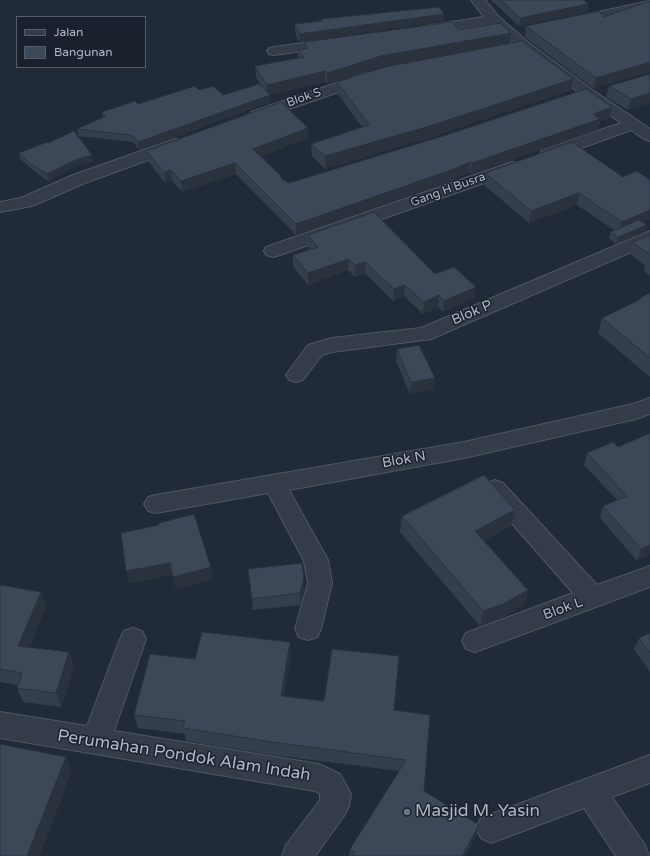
<!DOCTYPE html>
<html>
<head>
<meta charset="utf-8">
<style>
	body { margin:0 }
	#map { position:relative; width:650px; height:856px; overflow:hidden; background:#202a38; font-family:"Varela Round",sans-serif }
	canvas { display:block }
	.legend { position:absolute; left:16px; top:16px; width:130px; height:52px; box-sizing:border-box; background:#1a212d; border:1px solid #565d6a; margin:0; padding:5px 7px; list-style:none; font-size:12px; color:#afb7c5 }
	.legend li { display:flex; align-items:center; gap:8px; height:20px }
	.legend b { width:20px; border:1px solid #565d6a }
</style>
</head>
<body>
<div id="map">
<canvas width="650" height="856"></canvas>
<ul class="legend">
<li><b style="height:5px;background:#343c49"></b>Jalan</li>
<li><b style="height:11px;background:#3c4858"></b>Bangunan</li>
</ul>
</div>
<script>
const ctx = document.querySelector('canvas').getContext('2d');
ctx.lineJoin = 'round';
const toPath = rows => new Path2D(rows.map(r => 'M' + r).join(''));
function trace(path, color, width, dash) { ctx.strokeStyle = color; ctx.lineWidth = width; ctx.lineCap = dash ? 'butt' : 'round'; ctx.setLineDash(dash || []); ctx.stroke(path); }
function fill(path, color) { ctx.fillStyle = color; ctx.fill(path, 'evenodd'); }
function write(font, color, halo, rows, align = 'center') {
  ctx.font = font + ' "Varela Round",sans-serif'; ctx.lineWidth = 3; ctx.setLineDash([]); ctx.textBaseline = 'middle'; ctx.strokeStyle = halo; ctx.fillStyle = color; for (const [text, x, y, turn = 0] of rows) {
    ctx.save(); ctx.translate(x, y); ctx.rotate((+turn || 0) * Math.PI / 180); ctx.textAlign = isNaN(turn) ? turn : align; if (halo) ctx.strokeText(text, 0, 0); ctx.fillText(text, 0, 0); ctx.restore();
  }
}
const street = toPath([
	[471,0,485,0,499,17,529,43,591,89,650,129,650,141,644,139,631,130,554,158,548,159,542,158,540,154,542,150,621,123,519,49,491,25,425,34,420,33,418,30,420,27,425,26,484,17,471,0],
	[650,1,650,9,574,25,569,24,567,21,569,18,574,17,650,1],
	[334,39,339,40,341,43,339,46,274,55,269,54,267,51,269,48,274,47,334,39],
	[366,73,371,75,374,78,371,81,263,118,257,120,251,118,249,115,251,112,366,73],
	[175,139,181,140,183,144,181,148,85,183,32,206,0,212,0,202,21,198,73,175,175,139],
	[512,162,518,163,520,167,518,171,280,255,273,257,266,255,264,251,266,247,512,162],
	[650,231,650,244,431,339,332,352,322,355,303,380,296,382,289,380,286,375,308,345,332,338,421,328,650,231],
	[650,398,650,414,636,419,464,458,289,490,328,560,332,583,321,629,317,637,308,640,299,637,295,629,308,583,304,561,268,493,156,513,148,511,144,504,148,497,156,495,464,442,633,404,650,398],
	[495,480,503,483,597,585,650,566,650,587,475,652,466,649,462,641,466,633,573,593,487,495,483,489,487,483,495,480],
	[133,628,142,631,146,639,114,731,319,764,340,774,351,794,349,806,344,816,315,856,282,856,286,845,320,800,320,794,315,791,0,738,0,712,87,726,120,639,124,631,133,628],
	[650,755,650,783,612,797,645,845,649,856,616,856,584,808,491,843,481,838,476,828,481,818,650,755]
]);
trace(street, '#4f5763', 2);
fill(street, '#343c49');
fill(toPath([
	[491,0,584,0,588,4,587,12,519,26],
	[650,1,650,72,593,88,525,37,526,26,604,17],
	[444,14,443,21,299,42,295,32,295,24,321,21,321,19],
	[459,30,511,33,510,43,381,67,327,84,325,82,270,95,271,102,139,150,133,142,79,136,77,129,103,118,102,112,138,104,199,90,223,95,262,88,256,77,255,66,298,58,298,50,304,49,304,42],
	[650,74,650,103,628,110,606,97,609,86],
	[573,79,571,90,432,137,325,169,312,156,311,144,362,127,337,93,337,82],
	[612,107,610,117,600,121,598,130,471,174,469,172,453,180,296,235,236,174,182,192,172,181,165,183,148,161,146,151,308,138,261,156,283,180,289,183],
	[572,142,643,223,647,225,645,232,616,244,609,238,610,232,614,230,577,205,529,223,483,184,485,173],
	[48,143,92,155,93,161,76,166,48,181,34,171,20,159,19,153],
	[308,235,435,274,474,298,443,312,438,307,423,314,404,296,393,301,365,273,355,277,348,270,308,285,293,267,293,255,310,249,308,247],
	[650,235,650,276,644,271,645,266,630,254,633,242],
	[650,293,650,377,598,333,602,318,639,300,640,298],
	[397,349,435,378,433,390,410,394,396,361],
	[650,433,650,554,637,561,600,518,603,506,617,500,584,465,587,453,618,447],
	[402,516,511,526,484,541,524,605,499,619,480,626,400,532],
	[121,533,211,567,212,579,176,589,172,575,129,583,126,571],
	[248,569,304,590,300,605,253,610],
	[0,585,41,592,46,607,29,648,69,652,74,667,61,707,23,702,17,688,18,685,0,682],
	[650,633,650,672,634,649,639,638],
	[291,656,284,696,394,710,424,791,479,825,476,836,465,856,349,856,350,849,399,771,273,755,186,741,185,734,138,728,134,715,195,659]
]), '#343e4c');
fill(toPath([
	[588,4,587,12,519,26,520,18],
	[444,14,443,21,299,42,299,34],
	[511,33,510,43,381,67,327,84,327,73,381,56],
	[650,62,650,72,593,88,596,78],
	[325,71,325,82,267,96,267,85],
	[573,79,571,90,432,137,325,169,325,156],
	[650,93,650,103,628,110,631,99],
	[270,95,271,102,139,150,138,142],
	[612,107,610,117,600,121,598,130,471,174,472,163],
	[308,128,308,138,253,159,253,149],
	[92,155,93,161,76,166,48,181,47,174,75,160],
	[470,162,469,172,453,180,296,235,296,224],
	[235,163,236,174,182,192,181,181],
	[171,170,172,181,165,183,164,172],
	[579,193,577,205,529,223,531,211],
	[650,210,650,220,619,234,622,222],
	[647,225,645,232,616,244,618,237],
	[349,259,348,270,308,285,308,273],
	[365,262,365,273,355,277,355,265],
	[405,285,404,296,393,301,394,289],
	[476,287,474,298,443,312,444,301],
	[439,295,438,307,423,314,424,302],
	[435,378,433,390,410,394,411,382],
	[515,510,511,526,472,547,475,531],
	[650,545,650,554,637,561,641,549],
	[170,563,172,575,129,583,126,571],
	[211,567,212,579,176,589,173,577],
	[304,579,304,590,300,605,300,593],
	[528,590,524,605,499,619,480,626,483,611],
	[41,592,46,607,24,661,18,646],
	[290,642,291,656,282,709,281,696],
	[69,652,74,667,61,707,56,693],
	[66,757,72,771,40,856,27,856],
	[479,825,476,836,465,856,462,856]
]), '#2a323e');
const building = toPath([
	[501,0,584,0,588,4,520,18,501,0],
	[650,1,650,62,596,78,526,26,599,11,604,17,650,1],
	[439,7,444,14,299,34,295,24,322,21,321,19,439,7],
	[452,22,459,30,500,23,511,33,381,56,327,73,325,71,267,85,255,66,304,57,298,50,307,48,304,42,452,22],
	[522,41,573,79,433,125,325,156,311,144,369,125,337,82,385,67,522,41],
	[650,74,650,93,631,99,609,86,650,74],
	[259,84,270,95,138,142,132,135,77,129,106,116,102,112,135,101,138,104,195,86,199,90,213,86,223,95,259,84],
	[586,89,612,107,593,114,600,119,472,163,470,162,454,169,296,224,235,163,181,181,171,170,164,172,146,151,281,102,308,128,253,149,280,175,283,180,289,183,446,135,586,89],
	[74,131,92,155,75,160,47,174,32,165,19,153,47,142,48,143,74,131],
	[572,142,623,177,637,171,650,180,650,210,622,222,579,193,531,211,485,173,572,142],
	[374,212,435,274,454,267,476,287,444,301,439,295,424,302,405,285,394,289,365,262,355,265,349,259,308,273,293,255,318,247,308,235,374,212],
	[639,220,647,225,618,237,610,232,639,220],
	[650,235,650,255,633,242,650,235],
	[650,293,650,358,602,318,641,299,640,298,650,293],
	[419,345,435,378,411,382,397,349,419,345],
	[650,433,650,545,641,549,603,506,627,496,587,453,613,442,618,447,650,433],
	[484,475,515,510,475,531,528,590,503,604,483,611,402,516,484,475],
	[194,514,211,567,173,577,170,563,126,571,121,533,159,525,159,523,194,514],
	[302,563,304,579,300,593,252,599,248,569,302,563],
	[0,585,41,592,18,646,69,652,56,693,17,688,22,673,0,669,0,585],
	[202,632,290,642,281,696,324,701,332,649,399,656,394,710,430,715,424,791,479,825,462,856,352,856,354,852,350,849,406,760,272,742,183,728,185,721,134,715,150,654,195,659,202,632],
	[650,633,650,653,639,638,650,633],
	[0,744,66,757,27,856,0,856,0,744]
]);
fill(building, '#3c4858');
trace(building, '#2a323e', 1);
for (const [x, y, r, color] of [
	[407,812,4,"#6b7280"]
]) { const dot = new Path2D(); dot.arc(x, y, r, 0, 2 * Math.PI); ctx.fillStyle = color; ctx.fill(dot); trace(dot, '#1a212d', 1.5); }
write('12px', '#afb7c5', '#1a212d', [
	["Blok S",304,98,-19],
	["Gang H Busra",448,190,-20]
]);
write('14px', '#afb7c5', '#1a212d', [
	["Blok P",472,313,-23],
	["Blok N",404,460,-10],
	["Blok L",563,609,-20]
]);
write('17px', '#afb7c5', '#1a212d', [
	["Perumahan Pondok Alam Indah",184,756,9]
]);
write('17px', '#afb7c5', '#1a212d', [
	["Masjid M. Yasin",415,812]
], 'left');
</script>
</body>
</html>
